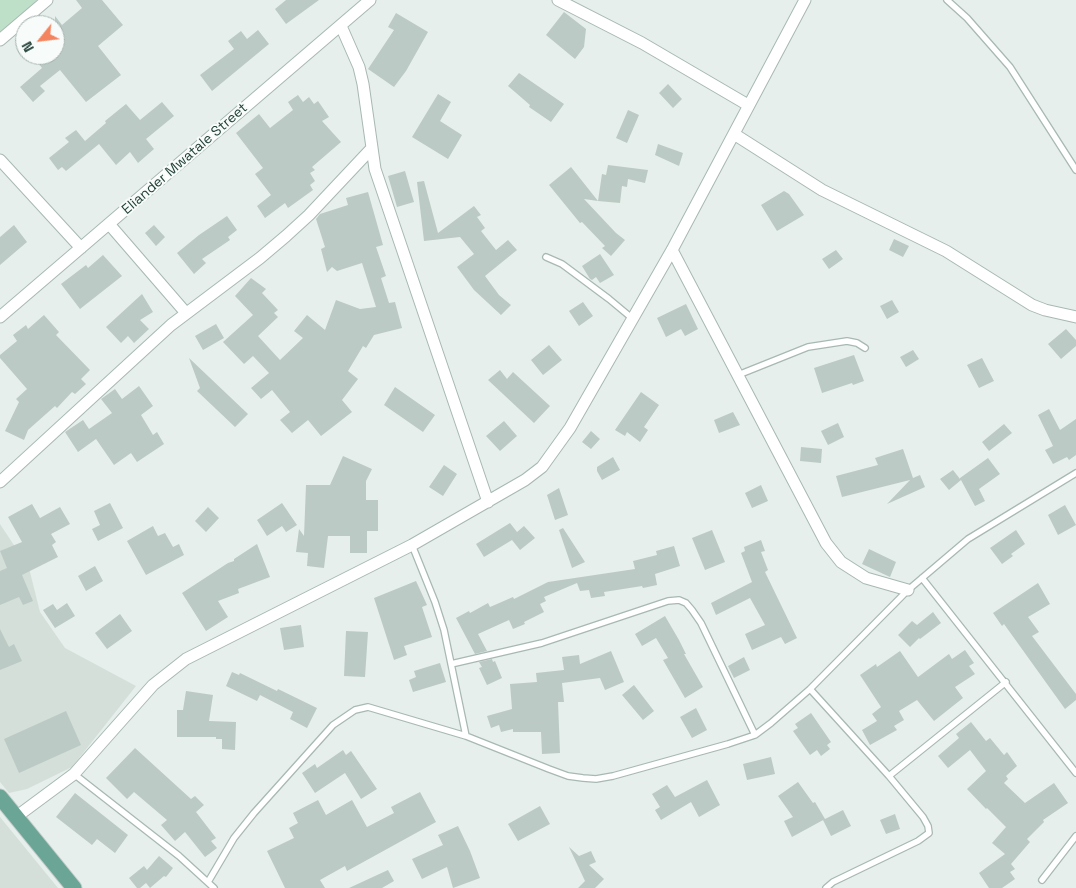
<!DOCTYPE html>
<html>
<head>
<meta charset="utf-8">
<style>
	body { margin:0 }
	#map { position:relative; width:1076px; height:888px; overflow:hidden; background:#e6efeb; font-family:"Space Grotesk",sans-serif }
	canvas { display:block }
	.north { position:absolute; left:15px; top:15px; width:50px; height:50px; box-sizing:border-box; background:#f7fbf9; border:1px solid #a3b1ad; border-radius:50%; rotate:241deg; font-size:14px; font-weight:700; line-height:20px; text-align:center; color:#24423a }
	.north::after { content:''; display:block; margin:auto; width:18px; height:22px; background:#f4845f; clip-path:polygon(50% 0,100% 100%,50% 72%,0 100%) }
</style>
</head>
<body>
<div id="map">
<canvas width="1076" height="888"></canvas>
<div class="north">N</div>
</div>
<script>
const ctx = document.querySelector('canvas').getContext('2d');
ctx.lineJoin = 'round';
function fill(path, color) { ctx.fillStyle = color; ctx.fill(path, 'evenodd'); }
const toPath = rows => new Path2D(rows.map(r => 'M' + r).join(''));
function trace(path, color, width, dash) { ctx.strokeStyle = color; ctx.lineWidth = width; ctx.lineCap = dash ? 'butt' : 'round'; ctx.setLineDash(dash || []); ctx.stroke(path); }
function write(font, color, halo, rows, align = 'center') {
  ctx.font = font + ' "Space Grotesk",sans-serif'; ctx.lineWidth = 4; ctx.setLineDash([]); ctx.textBaseline = 'middle'; ctx.strokeStyle = halo; ctx.fillStyle = color; for (const [text, x, y, turn = 0] of rows) {
    ctx.save(); ctx.translate(x, y); ctx.rotate((+turn || 0) * Math.PI / 180); ctx.textAlign = isNaN(turn) ? turn : align; if (halo) ctx.strokeText(text, 0, 0); ctx.fillText(text, 0, 0); ctx.restore();
  }
}
fill(toPath([
	[0,524,29,568,40,612,65,648,136,686,72,767,27,789,9,793,0,782],
	[0,817,58,888,0,888]
]), '#d4dfda');
fill(toPath([
	[0,0,37,0,0,35]
]), '#bfe0c8');
fill(toPath([
	[76,0,102,0,123,25,98,46,121,75,86,102,60,70,40,86,45,91,33,102,20,87,42,68,32,55,55,55,55,16,62,25,82,8],
	[286,0,319,0,286,24,275,9],
	[564,12,586,29,584,47,575,59,546,35],
	[396,13,428,32,406,71,394,87,368,69,394,30,388,27],
	[258,30,269,44,212,91,200,75,234,49,228,41,241,31,247,39],
	[519,73,564,104,551,122,529,107,530,105,508,86],
	[668,84,682,99,673,108,659,93],
	[438,94,451,102,440,121,462,135,448,159,412,137],
	[298,95,303,102,309,97,314,104,318,101,329,117,322,121,341,142,312,167,315,170,310,173,315,181,310,185,313,190,288,208,285,203,265,218,257,206,271,195,255,174,263,168,236,133,259,114,270,128,293,110,288,102],
	[162,102,174,116,146,139,154,149,138,163,130,152,116,165,99,144,66,171,62,167,58,170,49,158,69,142,65,138,76,130,85,141,106,123,105,121,126,104,140,120],
	[628,110,639,115,627,143,616,138],
	[658,144,683,153,679,166,655,155],
	[608,165,648,170,645,183,628,179,627,187,622,186,620,203,598,201,602,174,606,175],
	[571,167,598,201,584,199,616,233,625,240,611,256,602,248,605,246,582,222,580,223,549,185],
	[405,171,414,202,397,207,388,176],
	[424,181,438,233,474,206,481,215,477,217,485,228,481,231,496,250,508,240,517,250,485,276,499,295,511,305,501,315,474,290,457,267,474,254,460,237,424,241,417,182],
	[784,191,789,194,804,215,777,231,761,205],
	[368,192,383,245,376,247,386,276,381,278,389,303,395,302,402,328,374,335,366,348,363,346,348,371,358,379,342,400,352,412,321,436,308,420,292,433,280,420,290,412,272,390,261,399,251,388,269,373,253,356,244,364,223,342,253,315,235,296,251,278,266,289,262,293,278,310,274,313,278,317,258,336,280,360,303,338,294,331,307,315,325,330,336,300,360,309,376,307,362,263,337,271,332,267,327,272,321,249,325,247,316,219,320,214,348,205,346,198],
	[227,216,237,230,228,237,230,240,202,259,206,263,194,274,177,253,199,235],
	[14,225,27,242,0,265,0,237],
	[154,225,165,237,156,246,145,233],
	[894,239,909,246,903,257,889,250],
	[836,250,843,259,829,269,822,259],
	[600,254,614,275,600,283,596,277,592,280,590,279,582,266],
	[103,255,122,276,80,309,61,284,86,265,88,268],
	[142,294,153,312,140,320,149,329,134,343,128,336,121,343,106,327],
	[892,300,899,312,887,319,880,306],
	[583,302,593,316,579,326,569,311],
	[686,304,698,329,685,336,681,329,666,337,657,318],
	[44,315,59,332,56,335,90,370,81,379,86,384,75,394,72,392,57,408,55,406,28,430,24,440,5,431,19,402,16,399,27,389,0,358,0,355,17,341,13,335,26,325,28,329],
	[216,324,224,338,203,350,195,336],
	[1066,329,1076,340,1076,346,1061,359,1048,344],
	[549,345,562,360,543,375,531,360],
	[913,350,919,359,906,367,900,357],
	[854,355,864,381,853,385,852,383,822,393,814,368],
	[189,358,248,414,235,427,197,391,200,388],
	[982,358,994,381,979,388,967,365],
	[500,370,507,379,513,372,550,406,534,423,488,380],
	[139,386,153,406,141,415,153,435,157,432,164,444,137,462,131,453,114,465,96,439,78,452,65,432,83,420,89,429,112,413,101,399,115,389,122,399],
	[395,387,435,415,423,432,384,405],
	[641,392,659,405,644,427,648,430,640,442,627,432,625,436,615,430],
	[1049,409,1060,430,1076,419,1076,455,1069,460,1067,457,1053,464,1045,450,1053,446,1038,415],
	[733,412,740,425,719,433,714,420],
	[504,421,517,436,500,451,486,436],
	[838,423,844,437,828,445,821,431],
	[1004,424,1012,433,989,451,982,442],
	[591,431,600,439,591,449,582,442],
	[801,447,822,449,821,463,800,461],
	[903,449,913,478,920,475,925,487,887,504,910,480,842,497,836,476,878,465,875,458],
	[343,456,372,469,366,481,366,500,378,500,378,531,367,531,367,553,350,553,350,536,328,536,324,568,307,566,308,553,296,552,299,529,304,536,306,485,330,485],
	[613,457,620,470,602,480,597,471,597,467],
	[988,458,1000,474,979,489,985,501,975,506,961,480,949,490,940,479,953,470,960,479,960,478],
	[444,465,457,474,443,496,429,487],
	[761,485,768,501,752,508,745,493],
	[559,488,568,515,555,520,547,495],
	[110,503,123,528,98,541,92,529,100,525,94,511],
	[282,503,297,525,286,532,282,526,267,536,257,520],
	[32,504,40,518,60,507,70,524,51,534,56,542,52,545,58,557,22,575,33,601,23,605,19,597,0,605,0,571,7,568,0,551,22,542,8,517],
	[1065,505,1076,525,1058,535,1048,515],
	[208,507,219,518,206,532,195,521],
	[510,523,517,532,524,526,535,538,520,550,512,540,484,557,476,544],
	[153,526,158,536,165,533,173,547,179,544,184,555,146,575,127,541],
	[563,528,585,562,572,568,559,530],
	[712,530,725,562,705,570,692,538],
	[1016,530,1025,544,1011,554,1013,556,1002,564,990,548],
	[761,540,765,551,761,552,768,570,765,572,797,638,785,644,781,637,752,650,745,634,765,625,750,598,716,615,711,603,752,582,741,553,745,551,744,547],
	[257,544,270,577,238,589,239,593,218,601,228,617,206,631,182,593,228,563,234,561,234,559],
	[674,546,680,566,655,574,657,585,643,588,642,586,604,592,605,596,591,598,589,590,580,591,577,583,544,597,546,601,540,604,544,612,524,622,525,624,513,629,509,620,478,634,487,651,475,654,456,618,469,611,470,613,488,603,490,607,513,597,514,599,548,582,635,569,633,561,657,555,656,551],
	[869,549,896,562,890,577,862,564],
	[95,566,103,581,86,591,78,576],
	[416,581,427,605,422,607,432,637,404,646,407,655,394,660,374,598],
	[1038,583,1050,604,1028,617,1039,632,1032,636,1076,694,1076,700,1065,709,1004,624,1002,626,993,613],
	[67,603,75,616,55,628,43,610,53,604,57,610],
	[933,612,941,623,920,639,919,638,910,647,898,635,912,621,917,625],
	[120,614,132,631,107,649,95,633],
	[665,616,679,640,686,654,684,654,703,687,685,698,663,660,668,658,656,638,642,646,635,634],
	[301,625,304,647,284,650,280,628],
	[0,629,9,647,14,644,22,661,0,670],
	[346,631,368,632,365,677,344,676],
	[965,650,974,663,969,666,975,674,955,687,963,698,934,721,917,700,899,711,904,720,894,726,897,730,870,745,862,730,877,721,872,714,881,707,860,675,876,664,877,667,900,651,918,677,949,654,952,659],
	[611,651,624,682,605,690,600,678,562,683,564,702,558,702,560,753,542,754,541,732,513,732,513,729,501,732,499,725,491,728,487,716,512,709,510,684,537,682,536,673,564,670,562,657,579,655,580,664],
	[744,657,750,670,734,678,728,666],
	[492,659,493,662,495,661,502,678,487,685,479,668,482,667,479,662],
	[440,663,446,682,413,692,409,680,416,677,414,671],
	[232,672,239,675,240,673,277,691,278,689,317,708,307,728,290,719,293,712,260,695,257,701,226,686],
	[634,685,654,711,643,720,622,695],
	[186,691,213,695,209,721,236,722,235,750,222,749,222,739,216,739,216,737,177,737,177,710,183,710],
	[696,708,707,730,692,738,680,717],
	[66,711,81,745,19,773,4,739],
	[811,713,831,742,827,745,830,749,821,756,817,750,810,755,793,731,798,728,795,724],
	[971,722,986,741,990,738,1004,755,1007,752,1017,766,1006,776,1008,779,1004,783,1025,803,1054,783,1068,803,1043,820,1044,822,1027,839,1030,842,1011,864,1015,869,1010,872,1015,879,1002,888,989,888,979,873,1005,854,992,843,1006,827,987,808,986,809,967,789,986,771,970,750,948,768,938,756,959,738,956,734],
	[135,748,191,799,195,796,204,805,196,812,216,838,211,841,217,848,205,857,185,832,175,841,161,825,167,820,134,792,127,799,106,778],
	[343,750,346,755,351,751,377,789,361,799,345,773,315,793,302,773,315,764,317,768],
	[771,757,775,774,747,780,743,764],
	[707,780,720,805,699,817,691,802,661,820,655,810,660,807,652,794,667,785,675,797],
	[798,782,813,803,815,802,825,819,792,837,784,821,793,817,778,796],
	[420,792,436,822,347,871,345,866,320,880,325,888,285,888,267,851,294,838,289,828,298,823,293,813,318,800,326,815,352,800,367,827,394,813,391,807],
	[75,793,128,835,115,853,97,839,92,845,56,817],
	[540,806,550,824,518,841,508,824],
	[843,810,851,826,831,836,823,820],
	[895,814,900,829,886,834,880,820],
	[458,826,470,851,480,878,453,888,447,867,422,879,412,859,443,845,438,835],
	[569,847,579,856,591,851,596,862,589,865,604,879,595,888,578,888,585,881],
	[159,856,173,868,166,877,164,876,150,888,146,883,140,888,137,888,129,878,144,866,147,870],
	[388,870,394,881,382,888,349,888]
]), '#bbcac4');
const lane = toPath([
	[947,0,967,18,1010,67,1076,170],
	[546,257,562,264,609,299,633,319],
	[738,375,808,347,847,341,857,343,865,348],
	[412,545,435,602,444,630,466,736],
	[922,578,1076,773],
	[451,664,542,643,668,601,679,600,686,603,692,610,701,623,755,735],
	[810,689,889,776,923,817,928,826,929,833,918,841,833,882,826,888],
	[74,774,179,856,214,888],
	[889,776,1006,682],
	[1042,880,1076,836],
	[208,882,234,838,254,813,333,725,355,710,368,707,466,736,549,769,568,776,583,778,596,779,613,776,728,744,755,735,771,723,810,689,908,590,968,539,1076,473]
]);
const street = toPath([
	[558,0,642,43,748,105],
	[341,26,359,67,363,84,375,169,488,502],
	[0,40,47,0],
	[734,134,822,190,946,251,1032,305,1045,310,1076,317],
	[0,160,81,248],
	[109,224,186,313],
	[672,250,826,543,841,562,866,578,908,590],
	[0,317,370,0],
	[0,482,171,325,260,258,286,236,309,215,372,148],
	[16,817,74,774,153,685,186,659,412,545,525,480,542,467,570,428,672,250,805,0]
]);
const primary = toPath([
	[0,797,74,888]
]);
trace(lane, '#a8b8b2', 8);
trace(street, '#a8b8b2', 13);
trace(primary, '#c2cac8', 17);
trace(lane, '#fff', 5.5);
trace(street, '#fff', 11);
trace(primary, '#6aa596', 15);
write('14px', '#24423a', '#f7fbf9', [
	["Eliander Mwatale Street",185,159,-41]
]);
</script>
</body>
</html>
